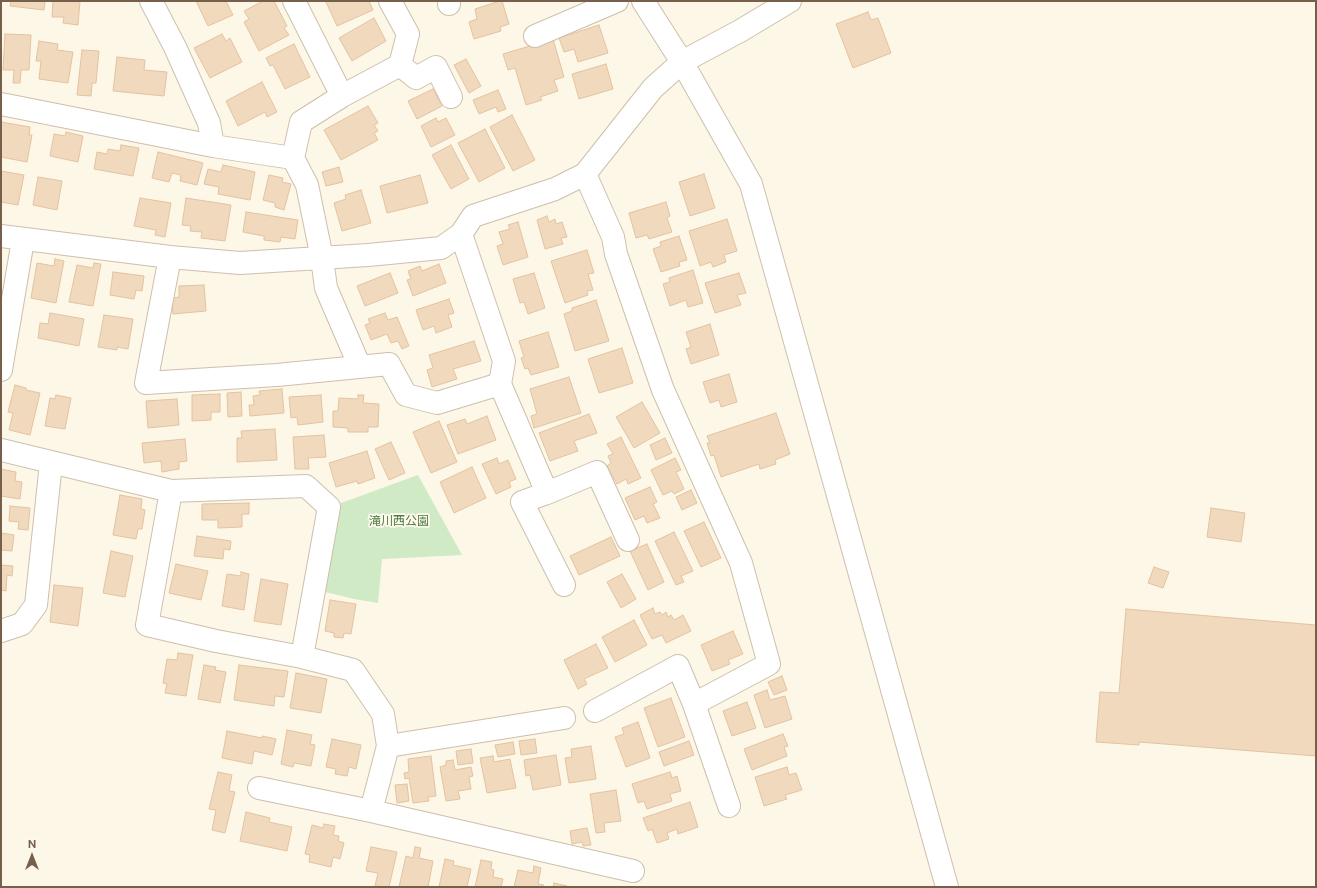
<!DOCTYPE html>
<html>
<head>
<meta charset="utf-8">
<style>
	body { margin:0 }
	#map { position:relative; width:1317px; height:888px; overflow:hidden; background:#fcf7e6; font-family:"Public Sans",sans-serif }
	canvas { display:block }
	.frame { position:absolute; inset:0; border:2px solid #76604b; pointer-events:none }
	.north { position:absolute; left:12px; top:836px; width:40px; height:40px; -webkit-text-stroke:3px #fffaed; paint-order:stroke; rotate:0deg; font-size:11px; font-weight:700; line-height:16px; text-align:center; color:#76604b }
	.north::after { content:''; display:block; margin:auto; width:14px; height:18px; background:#76604b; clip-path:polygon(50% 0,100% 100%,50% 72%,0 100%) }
</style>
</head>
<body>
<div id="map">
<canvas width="1317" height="888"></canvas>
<div class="frame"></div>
<div class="north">N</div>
</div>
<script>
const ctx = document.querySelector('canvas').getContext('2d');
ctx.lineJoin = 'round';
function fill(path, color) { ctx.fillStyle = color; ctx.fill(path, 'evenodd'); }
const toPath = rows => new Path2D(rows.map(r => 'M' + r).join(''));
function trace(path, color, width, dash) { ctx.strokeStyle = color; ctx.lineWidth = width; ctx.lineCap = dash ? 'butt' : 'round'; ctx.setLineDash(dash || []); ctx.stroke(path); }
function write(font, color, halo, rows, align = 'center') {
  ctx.font = font + ' "Public Sans","Noto Sans JP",sans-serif'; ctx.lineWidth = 3.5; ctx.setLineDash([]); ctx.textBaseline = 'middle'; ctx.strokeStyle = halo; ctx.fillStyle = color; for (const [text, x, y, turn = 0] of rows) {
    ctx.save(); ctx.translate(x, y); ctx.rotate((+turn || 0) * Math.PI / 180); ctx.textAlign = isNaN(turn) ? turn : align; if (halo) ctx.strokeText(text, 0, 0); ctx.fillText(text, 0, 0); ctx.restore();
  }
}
fill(toPath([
	[418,475,462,555,382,559,378,603,354,599,325,592,341,503]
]), '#cfeac5');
const building = toPath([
	[11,1,45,1,44,10,10,6,11,1],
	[53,1,80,1,78,25,63,23,64,17,52,17,53,1],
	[196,1,226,1,233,15,208,26,196,1],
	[263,1,274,1,287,26,284,28,289,35,259,51,244,22,249,19,244,11,263,1],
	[329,1,369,1,373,10,337,26,326,2,329,1],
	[500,1,502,1,509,24,500,27,501,31,474,39,469,22,477,19,475,9,500,1],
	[868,12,871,20,878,18,891,53,853,68,836,24,868,12],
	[374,18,386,41,352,61,339,38,374,18],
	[599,25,608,53,578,62,574,49,564,52,559,38,599,25],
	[5,34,31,35,29,70,21,70,20,83,13,83,14,70,3,70,5,34],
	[222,34,226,41,230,38,242,62,210,78,194,48,222,34],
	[553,39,564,77,554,80,558,91,540,97,542,100,526,105,515,68,508,70,503,54,553,39],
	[39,41,58,44,57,50,73,52,68,83,39,79,41,61,36,61,39,41],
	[294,44,310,77,285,89,273,65,270,66,266,58,294,44],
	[82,50,99,51,96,83,92,83,91,96,77,95,82,50],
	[117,57,145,60,144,70,167,72,164,96,113,91,117,57],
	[466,59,481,86,469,93,454,65,466,59],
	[606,64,613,89,579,99,572,74,606,64],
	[262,82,277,112,267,117,265,112,238,126,226,101,262,82],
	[433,89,442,106,417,119,408,101,433,89],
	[498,90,506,109,498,112,496,107,479,114,473,100,498,90],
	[368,106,378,123,374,125,378,131,374,133,378,140,341,160,324,130,368,106],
	[512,115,535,160,513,171,490,127,512,115],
	[436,118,438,122,446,118,455,135,431,147,421,126,436,118],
	[1,122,30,127,29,135,32,135,27,162,1,157,1,122],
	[485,129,505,168,479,182,458,143,485,129],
	[66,132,83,136,78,162,50,156,54,134,65,136,66,132],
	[121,145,139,148,133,176,94,169,97,152,107,154,108,149,120,151,121,145],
	[451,145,469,179,451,189,432,155,451,145],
	[158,152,203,163,197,185,180,181,181,175,172,173,169,182,152,178,158,152],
	[223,165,255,172,250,200,218,194,219,187,204,184,208,169,221,172,223,165],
	[339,167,343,182,326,186,322,172,339,167],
	[1,171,24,175,18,205,1,202,1,171],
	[704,174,715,208,690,216,679,182,704,174],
	[269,175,283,178,282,182,291,184,284,210,275,207,275,203,263,200,269,175],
	[420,175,428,203,387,213,380,186,420,175],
	[38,177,62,181,57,210,33,205,38,177],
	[361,190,371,223,342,231,334,203,346,199,345,195,361,190],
	[140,198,171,203,165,237,155,235,156,230,134,226,140,198],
	[186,198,231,205,225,241,201,238,202,232,190,231,191,226,182,225,186,198],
	[666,202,670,216,667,218,672,232,649,239,647,235,636,238,629,213,666,202],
	[246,212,298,220,295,239,281,237,280,242,264,240,264,236,243,232,246,212],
	[547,216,549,222,555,219,556,224,562,222,567,237,561,238,563,244,545,249,537,220,547,216],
	[727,219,737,251,724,255,726,262,713,267,711,262,700,266,689,231,727,219],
	[518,222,528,257,503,265,497,246,503,244,499,232,510,229,508,225,518,222],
	[679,236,687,260,679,262,680,266,661,272,653,249,661,246,660,242,679,236],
	[587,250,594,273,588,274,593,290,587,291,588,295,565,303,551,261,587,250],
	[55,259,64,261,56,303,31,298,37,263,54,266,55,259],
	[94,263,101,264,93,306,69,302,77,265,93,268,94,263],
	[439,264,446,283,413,296,407,280,411,279,408,271,420,266,422,271,439,264],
	[693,270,703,303,688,307,686,300,670,306,663,284,670,282,669,278,693,270],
	[113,272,144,276,142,291,136,290,134,299,110,295,113,272],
	[390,273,398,293,365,306,357,286,390,273],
	[534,273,545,308,528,314,524,302,520,303,513,279,534,273],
	[739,273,746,293,737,295,741,305,715,313,705,283,739,273],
	[204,285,206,311,173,314,172,298,179,297,179,286,204,285],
	[449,299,454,313,448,315,452,327,436,333,434,326,423,330,416,310,449,299],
	[596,300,609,341,575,351,564,314,572,311,572,308,596,300],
	[50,313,84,319,79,346,38,338,40,323,48,324,50,313],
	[385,313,388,320,397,317,409,346,402,349,398,341,391,343,387,334,371,340,365,325,370,323,368,319,385,313],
	[104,315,133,319,128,349,117,347,117,350,98,347,104,315],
	[710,324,719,355,691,364,686,349,691,347,686,332,710,324],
	[548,332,559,367,531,375,528,368,525,369,521,358,524,357,519,341,548,332],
	[474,341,481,361,453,369,457,379,432,387,427,370,433,368,429,355,474,341],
	[622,348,633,383,599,393,588,359,622,348],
	[729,374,737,402,721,407,719,400,710,403,703,382,729,374],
	[569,377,581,413,534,428,531,416,537,414,530,389,569,377],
	[15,385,26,388,26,390,40,393,30,435,9,430,13,413,8,412,15,385],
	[282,389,284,413,250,416,249,405,254,405,253,396,260,395,259,391,282,389],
	[241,392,242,416,228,417,227,393,241,392],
	[220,394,220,412,211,412,211,420,192,421,192,395,220,394],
	[56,395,71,398,65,429,45,426,50,398,55,399,56,395],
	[321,395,323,422,298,425,297,417,291,418,289,397,321,395],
	[358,395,364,395,363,403,379,404,378,427,368,427,368,432,348,432,348,428,333,427,333,411,338,411,339,398,358,399,358,395],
	[177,399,179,425,148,428,146,401,177,399],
	[642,402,660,433,634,448,616,417,642,402],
	[776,413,790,454,775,460,776,464,760,469,759,464,721,477,714,455,711,456,707,443,710,443,707,436,776,413],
	[589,414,597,433,574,441,578,451,550,461,539,433,589,414],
	[487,416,496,440,458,454,447,425,465,419,467,424,487,416],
	[439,421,457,462,431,473,413,432,439,421],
	[275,429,277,460,237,462,237,438,242,438,241,431,275,429],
	[324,435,326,457,308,458,309,469,295,469,293,437,324,435],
	[621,437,641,478,628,484,626,479,617,484,607,466,611,463,608,456,613,454,607,444,621,437],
	[665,438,672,453,656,460,650,445,665,438],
	[185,439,187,461,179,462,179,469,162,472,161,461,144,463,142,443,185,439],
	[391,442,405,473,389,480,375,449,391,442],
	[367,451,375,478,358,484,357,481,336,487,329,463,367,451],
	[497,458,499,464,508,460,516,479,509,482,511,487,496,494,482,464,497,458],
	[675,458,681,470,676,472,684,489,674,494,672,491,663,495,651,470,675,458],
	[472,467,486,498,454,513,440,482,472,467],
	[1,469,16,472,15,481,22,482,20,499,1,496,1,469],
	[650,487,657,502,653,504,660,518,647,523,644,516,635,520,625,498,650,487],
	[691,490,697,503,682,510,676,497,691,490],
	[120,495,142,499,141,509,145,510,142,529,138,529,136,539,113,535,120,495],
	[249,503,249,514,242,514,242,527,218,528,218,520,202,520,202,504,249,503],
	[10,506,30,508,28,530,18,529,19,522,9,521,10,506],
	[1211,508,1245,513,1241,542,1207,537,1211,508],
	[704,522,721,558,701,567,684,531,704,522],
	[674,532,693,571,681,576,684,582,676,585,655,541,674,532],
	[1,533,14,535,12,551,1,550,1,533],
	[197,536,231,541,230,550,224,549,223,559,194,556,197,536],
	[611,537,620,556,579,575,570,556,611,537],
	[647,544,664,582,648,590,630,551,647,544],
	[111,551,133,556,125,597,103,593,111,551],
	[176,564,208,571,201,600,169,593,176,564],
	[1,565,13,566,12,576,7,575,6,591,1,590,1,565],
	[1154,567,1169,572,1163,588,1148,583,1154,567],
	[241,572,249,574,244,610,222,606,227,574,241,576,241,572],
	[622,574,636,599,621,608,607,582,622,574],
	[261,579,288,584,281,625,254,621,261,579],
	[54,585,83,588,78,626,50,622,54,585],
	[330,600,356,604,351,634,344,633,343,638,334,637,334,633,325,631,330,600],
	[653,608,655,614,660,612,662,615,666,612,668,617,671,615,674,620,683,615,691,631,666,643,662,635,652,639,640,615,653,608],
	[1126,609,1316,625,1316,756,1139,742,1139,745,1096,742,1100,692,1119,693,1126,609],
	[634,620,647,645,615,662,602,637,634,620],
	[733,631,743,654,728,660,730,664,712,671,701,645,733,631],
	[596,644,608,668,584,679,587,684,578,689,564,660,596,644],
	[178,653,193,655,186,696,165,693,167,684,163,683,167,659,177,660,178,653],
	[204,665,216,667,215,670,226,672,220,703,198,699,204,665],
	[239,665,288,671,284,697,275,696,274,706,234,700,239,665],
	[296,673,327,679,321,713,290,708,296,673],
	[782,676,787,690,774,695,768,682,782,676],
	[767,690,770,700,785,696,792,719,765,728,754,695,767,690],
	[671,698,685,737,658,747,644,708,671,698],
	[747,702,756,728,732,736,723,711,747,702],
	[638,722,650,758,626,767,615,737,624,734,622,728,638,722],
	[287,730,312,735,310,744,315,745,311,766,294,763,293,767,281,764,287,730],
	[227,731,262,738,262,736,276,739,272,755,254,751,252,764,222,758,227,731],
	[783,734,788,746,784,747,787,756,752,770,744,749,783,734],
	[332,739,361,745,356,769,349,767,347,776,335,774,336,769,326,767,332,739],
	[535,739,537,753,521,755,519,741,535,739],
	[689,741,694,755,664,766,659,752,689,741],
	[513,742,515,754,498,757,495,745,513,742],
	[591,746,596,779,569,783,565,758,572,757,571,749,591,746],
	[471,749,473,763,458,765,456,751,471,749],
	[556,755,561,785,533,790,530,775,526,776,524,760,556,755],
	[431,756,436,796,428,797,429,801,413,803,409,778,405,779,404,773,409,772,408,759,431,756],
	[493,756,494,762,510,759,516,788,487,793,480,758,493,756],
	[453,760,455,770,471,767,473,776,469,777,471,789,458,791,460,799,446,801,440,767,446,765,446,761,453,760],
	[787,767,789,775,796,773,802,790,785,795,787,799,764,806,755,777,787,767],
	[218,772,232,775,229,791,235,792,225,833,212,830,216,810,209,809,218,772],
	[670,772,672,778,677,776,681,791,670,794,672,801,647,809,644,801,638,803,632,784,670,772],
	[407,784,409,801,397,803,395,785,407,784],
	[616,790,621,821,604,823,605,832,596,833,590,794,616,790],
	[690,802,698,827,678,834,677,829,667,833,669,839,657,843,652,829,648,831,643,818,690,802],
	[246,812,270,818,269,822,292,827,287,851,240,841,246,812],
	[324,824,335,826,333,835,339,836,338,841,344,843,340,859,333,857,331,867,309,862,310,855,305,854,312,825,323,828,324,824],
	[587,828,591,845,583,846,582,842,572,844,570,831,587,828],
	[371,847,397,852,389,887,375,886,378,873,366,871,371,847],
	[415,847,421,848,419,858,433,861,428,887,399,887,406,856,413,858,415,847],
	[445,859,454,861,453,865,471,869,467,887,439,887,445,859],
	[481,860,492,862,491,869,494,870,493,877,503,879,501,887,475,887,481,860],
	[534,866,541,868,538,884,544,885,543,887,514,887,518,870,533,873,534,866],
	[554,883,567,886,567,887,553,887,554,883]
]);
fill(building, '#f1d9be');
trace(building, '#e4c29f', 1);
const minor = toPath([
	[151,1,175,47,209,123,213,146,293,158,307,185,322,258,326,288,360,367],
	[294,1,342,96],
	[449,1,449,4],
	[643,1,682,62,751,184,812,402,947,887],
	[535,36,617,1],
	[400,65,416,78,436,67,451,97],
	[1,104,213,146],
	[293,158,301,122,342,96,400,65,408,34,390,1],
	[585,174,613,237,616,254,663,390,741,563,769,664,694,704],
	[461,234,504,361,500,384,547,493,597,472,628,540],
	[1,236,170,257,240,263,368,255,441,248,461,234,473,216,555,189,585,174,653,88,682,62,740,31,790,1],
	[170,257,146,383,277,375,389,364,406,395,437,403,500,384],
	[1,370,23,240],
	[1,450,171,491,306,486,329,507,302,657,353,670,383,714,388,746,371,811,633,871],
	[171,491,147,625,216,641,302,657],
	[547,493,522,502,564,585],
	[1,631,22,624,36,605,51,463],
	[595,711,678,666,694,704,729,806],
	[388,746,564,718],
	[259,788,371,811]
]);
trace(minor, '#cebfad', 24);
trace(minor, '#fff', 22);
write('12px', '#4c7b42', '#fffaed', [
	["滝川西公園",399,521]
]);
</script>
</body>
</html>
